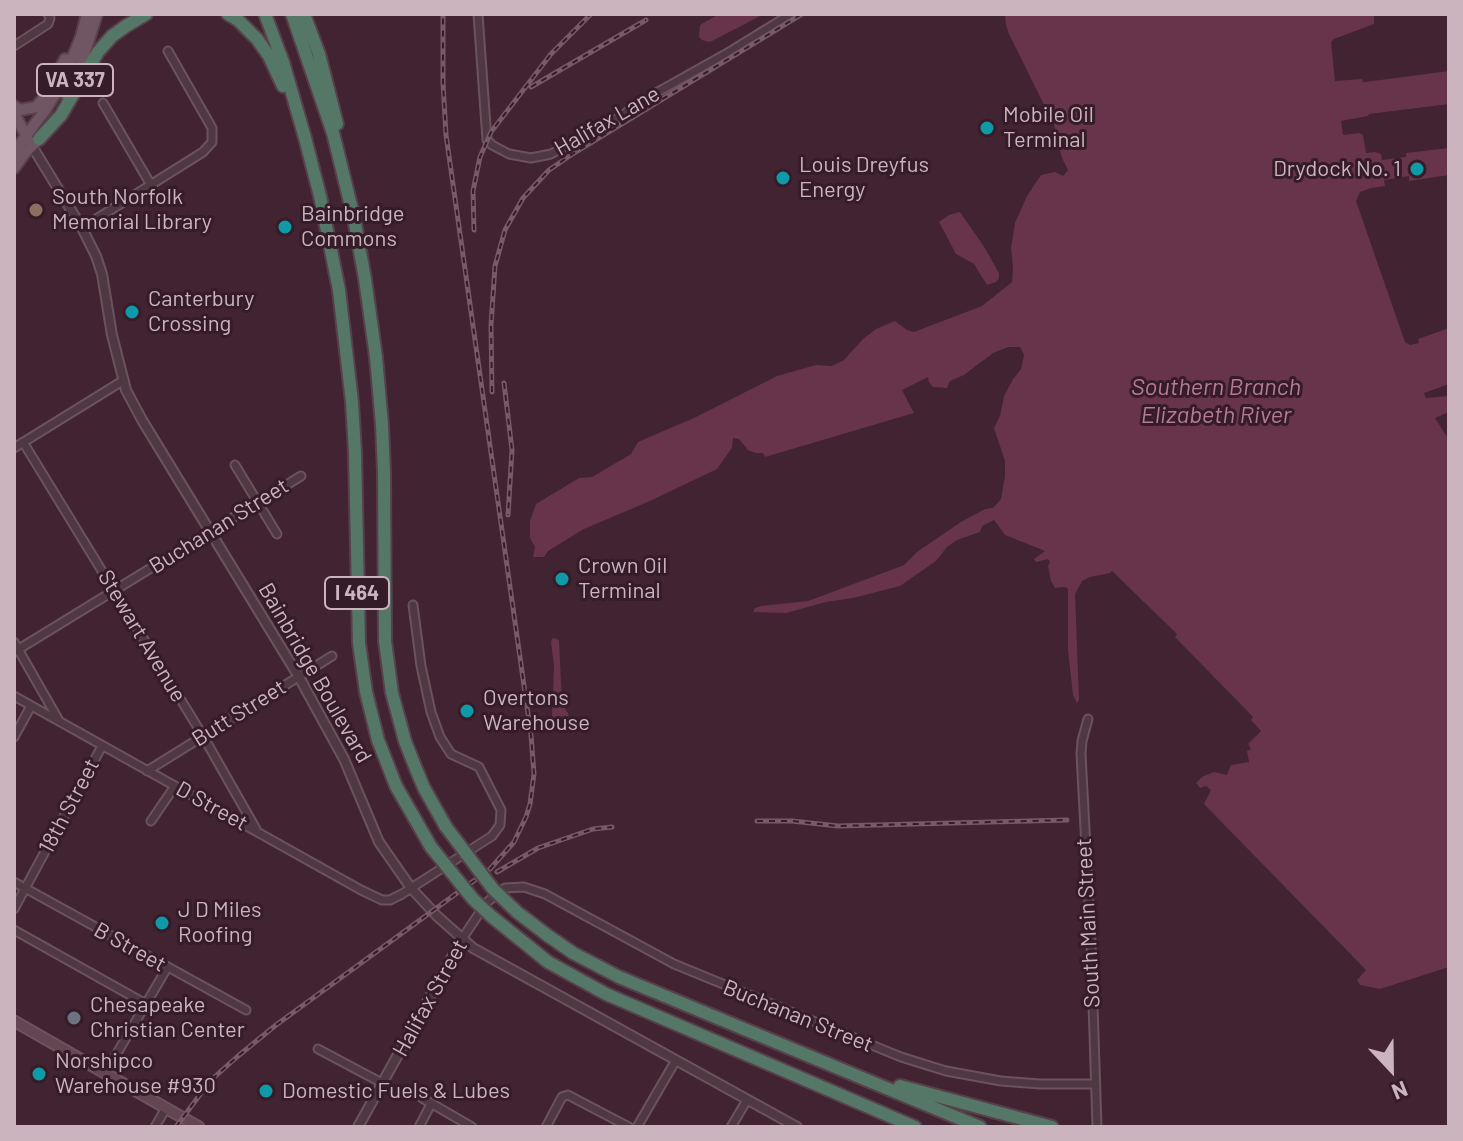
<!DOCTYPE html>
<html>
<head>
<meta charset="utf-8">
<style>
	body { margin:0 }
	#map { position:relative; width:1463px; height:1141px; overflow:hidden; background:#412331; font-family:Barlow,sans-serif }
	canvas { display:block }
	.frame { position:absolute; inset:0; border:16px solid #cbb4be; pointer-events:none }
	.north { position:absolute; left:1351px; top:1029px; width:80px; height:80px; -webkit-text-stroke:6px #361c28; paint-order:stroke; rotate:158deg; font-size:22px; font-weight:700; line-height:32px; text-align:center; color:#cbb4be }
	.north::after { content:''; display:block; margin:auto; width:28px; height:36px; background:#cbb4be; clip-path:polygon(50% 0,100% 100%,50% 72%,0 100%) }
</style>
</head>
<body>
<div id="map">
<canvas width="1463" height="1141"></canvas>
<div class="frame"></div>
<div class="north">N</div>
</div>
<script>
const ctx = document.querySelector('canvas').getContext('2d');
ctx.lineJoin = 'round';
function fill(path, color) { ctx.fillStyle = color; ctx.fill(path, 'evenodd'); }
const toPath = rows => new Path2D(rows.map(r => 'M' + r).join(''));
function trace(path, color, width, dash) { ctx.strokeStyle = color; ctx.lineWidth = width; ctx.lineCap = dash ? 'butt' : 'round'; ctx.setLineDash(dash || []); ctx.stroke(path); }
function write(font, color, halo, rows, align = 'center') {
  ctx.font = font + ' Barlow,sans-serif'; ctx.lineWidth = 6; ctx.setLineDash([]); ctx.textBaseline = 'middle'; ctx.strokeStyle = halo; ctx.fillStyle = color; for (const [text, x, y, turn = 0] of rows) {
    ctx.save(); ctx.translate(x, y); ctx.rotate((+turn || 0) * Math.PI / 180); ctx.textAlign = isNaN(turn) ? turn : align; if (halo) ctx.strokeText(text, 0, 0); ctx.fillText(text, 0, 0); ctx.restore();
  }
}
fill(toPath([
	[719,14,764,14,712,41,709,42,702,40,699,37,700,25],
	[1005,14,1379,14,1374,16,1374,24,1334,39,1331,42,1335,81,1362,79,1363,82,1365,82,1449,71,1449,104,1369,114,1368,116,1341,121,1343,135,1360,133,1363,135,1366,153,1375,152,1381,154,1382,160,1406,157,1406,153,1449,148,1449,175,1409,181,1409,176,1384,180,1385,186,1371,188,1360,192,1356,201,1405,342,1410,345,1419,343,1418,339,1449,328,1449,384,1424,393,1426,398,1449,396,1449,412,1435,418,1449,440,1449,967,1380,989,1360,985,1357,980,1366,970,1204,804,1211,790,1206,786,1200,788,1196,783,1202,777,1214,772,1227,775,1231,765,1249,762,1247,751,1251,749,1248,744,1261,731,1251,720,1253,717,1175,637,1177,634,1112,571,1110,573,1090,577,1082,581,1075,594,1079,700,1077,703,1073,695,1068,650,1068,589,1065,587,1055,588,1051,581,1048,566,1050,562,1048,559,1036,562,1034,559,1045,551,1005,535,994,520,982,526,980,532,957,540,947,547,936,561,900,586,853,598,826,602,786,613,753,612,755,608,761,606,808,601,904,565,917,552,961,522,985,509,993,508,1001,499,1005,476,1005,461,994,428,1000,416,1004,396,1013,379,1021,369,1024,355,1020,347,1008,347,993,353,964,375,950,381,947,388,933,387,929,382,928,377,902,390,914,413,765,457,763,453,755,453,748,450,739,439,733,438,732,448,717,469,650,501,584,529,548,551,544,557,533,557,535,547,530,538,530,521,536,504,579,478,592,477,631,454,638,442,696,417,777,376,816,365,832,366,844,360,863,339,876,329,895,321,907,330,914,332,982,306,1012,282,1013,268,1011,248,1015,223,1027,196,1041,175,1055,172,1063,176,1068,170,1062,158,1054,125,1009,34,1006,25],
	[960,212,983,245,999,273,999,278,996,282,987,285,974,264,956,254,939,222,949,215],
	[554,638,559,640,562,704,568,713,569,720,566,727,562,728,554,723,552,718,554,666,551,642,552,639]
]), '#67344c');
const minor = toPath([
	[478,14,487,140,492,145,509,154,531,158,551,154,618,118,656,93,731,51,791,14],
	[14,46,48,24,50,18,48,14],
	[103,103,151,185],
	[82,228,203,152,212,142,212,128,168,51],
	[23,442,203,736,256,829],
	[14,448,124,380],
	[235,465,277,534],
	[14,642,58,719],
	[14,652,301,476],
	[14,696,361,890,382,900,390,900,402,894,492,836,500,825,501,810,479,767,451,754,440,737,431,712,421,666,413,605],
	[1088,719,1082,741,1081,754,1091,942,1097,1127],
	[14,737,31,706],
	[147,771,332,656],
	[151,821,175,786],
	[14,882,246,1010],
	[14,909,102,746],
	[14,930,146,1004],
	[462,939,486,903,505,888,524,887,545,894,674,964,901,1057,946,1071,1001,1081,1040,1084,1095,1084],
	[318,1049,382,1083],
	[106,1072,167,968],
	[422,1098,472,1127],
	[155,1127,166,1108],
	[419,1127,431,1104],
	[546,1127,562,1097,568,1095,629,1127],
	[637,1127,676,1060],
	[731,1127,747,1100]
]);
const tertiary = toPath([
	[32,146,82,228,96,256,102,274,112,335,126,390,142,420,299,677,344,759,379,842,411,888,437,916,473,948,797,1127],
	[358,1127,462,939]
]);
const secondary = toPath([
	[14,1021,199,1127]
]);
const primary = toPath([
	[66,95,79,71,97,14],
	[14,106,20,110,36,107,48,93,65,59],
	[14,113,28,139],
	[14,152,46,109,63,81,81,37,87,14],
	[14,168,25,153,39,139,43,133]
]);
const motorway = toPath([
	[228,14,238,20,257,39,269,56,283,86],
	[265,14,283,62,305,138,320,196,339,290,352,402,355,452,359,643,366,692,378,740,396,786,431,847],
	[292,14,333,133,354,218,365,279,376,357,382,425,384,472,385,641,392,693,405,741,414,764,424,788,446,827],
	[304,14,319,54,337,124],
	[39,139,61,115,98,52,112,36,126,26,146,14],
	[547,935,573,953,619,977,980,1127],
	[548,962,606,994,915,1127],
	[900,1086,1052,1127]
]);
trace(minor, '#6b535e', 11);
trace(tertiary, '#6b535e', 12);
trace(secondary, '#6b535e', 13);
trace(primary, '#59414c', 14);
trace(motorway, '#58404b', 16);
trace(minor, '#503843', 7);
trace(tertiary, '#503843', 8);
trace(secondary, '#644552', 9);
trace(primary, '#705662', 10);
trace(motorway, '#547767', 12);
const rail = toPath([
	[531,87,646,20],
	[474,230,473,191,480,157,491,132,551,54,591,14],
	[504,383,512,450,508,515],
	[492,392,491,325,495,266,505,230,523,198,549,170,574,153,802,14],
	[757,821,792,821,838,826,1067,820],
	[497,872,538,848,593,829,612,827],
	[176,1127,210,1081,238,1056,276,1025,490,869,514,842,526,817,530,804,534,774,531,735,446,135,443,83,443,14]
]);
trace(rail, '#785967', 5);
trace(rail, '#361c28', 2, [6]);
const motorwayBridge = toPath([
	[446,827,493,889,517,912,547,935],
	[431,847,473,899,491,916,548,962]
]);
trace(motorwayBridge, '#58404b', 16, []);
trace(motorwayBridge, '#547767', 12);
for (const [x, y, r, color] of [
	[987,128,8,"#0f9aa8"],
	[1417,169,8,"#0f9aa8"],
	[783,178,8,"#0f9aa8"],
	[36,210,8,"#8d6e63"],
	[285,227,8,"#0f9aa8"],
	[132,312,8,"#0f9aa8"],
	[562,579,8,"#0f9aa8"],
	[467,711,8,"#0f9aa8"],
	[162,923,8,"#0f9aa8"],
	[74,1018,8,"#6b7280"],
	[39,1074,8,"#0f9aa8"],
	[266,1091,8,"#0f9aa8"]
]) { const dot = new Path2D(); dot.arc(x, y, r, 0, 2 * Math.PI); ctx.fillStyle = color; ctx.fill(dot); trace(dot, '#361c28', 3); }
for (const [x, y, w] of [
	[75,80,76],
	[357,593,64]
]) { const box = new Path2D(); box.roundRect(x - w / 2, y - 16, w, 32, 6); ctx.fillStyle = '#361c28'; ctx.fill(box); trace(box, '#cbb4be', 2); }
write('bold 20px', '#cbb4be', null, [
	["VA 337",75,80],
	["I 464",357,593]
]);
write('22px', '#cbb4be', '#361c28', [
	["Mobile Oil",1003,115],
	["Terminal",1003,140],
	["Louis Dreyfus",799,165],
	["Energy",799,190],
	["Drydock No. 1",1401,169,"right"],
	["South Norfolk",52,197],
	["Memorial Library",52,222],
	["Bainbridge",301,214],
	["Commons",301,239],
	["Canterbury",148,299],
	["Crossing",148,324],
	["Crown Oil",578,566],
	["Terminal",578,591],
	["Overtons",483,698],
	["Warehouse",483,723],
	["J D Miles",178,910],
	["Roofing",178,935],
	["Chesapeake",90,1005],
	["Christian Center",90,1030],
	["Norshipco",55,1061],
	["Warehouse #930",55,1086],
	["Domestic Fuels & Lubes",282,1091]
], 'left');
write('22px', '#cbb4be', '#361c28', [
	["Halifax Lane",607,121,-30],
	["Buchanan Street",219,526,-32],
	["Stewart Avenue",142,636,59],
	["Bainbridge Boulevard",315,673,60],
	["Butt Street",239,713,-32],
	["18th Street",69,806,-62],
	["D Street",212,806,29],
	["South Main Street",1088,923,-93],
	["B Street",130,947,29],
	["Halifax Street",430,998,-61],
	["Buchanan Street",798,1016,22]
]);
write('italic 24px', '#b47a96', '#361c28', [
	["Southern Branch",1216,387],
	["Elizabeth River",1216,415]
]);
</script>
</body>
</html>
